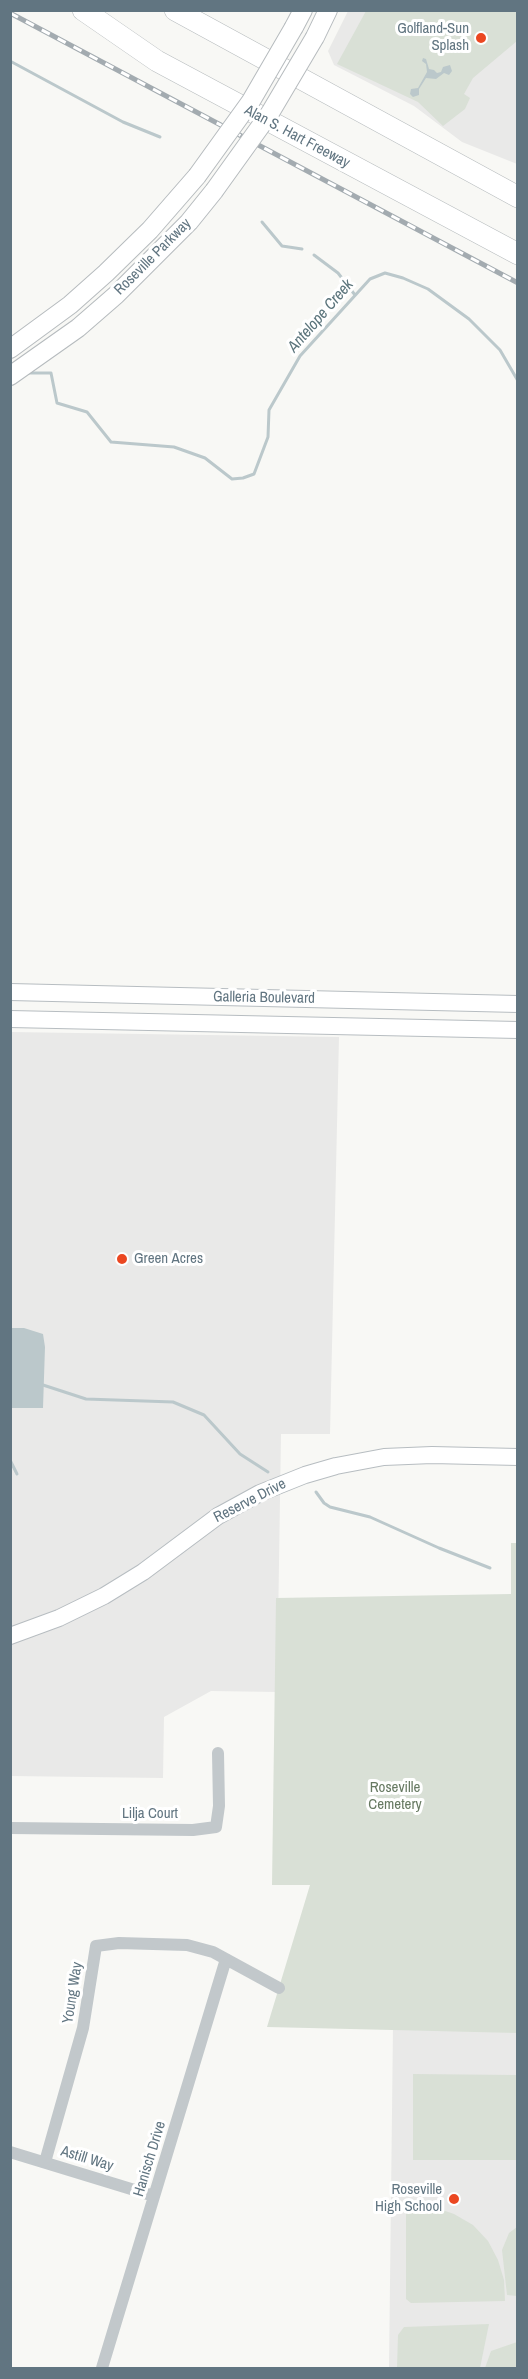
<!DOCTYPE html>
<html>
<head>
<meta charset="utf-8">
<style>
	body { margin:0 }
	#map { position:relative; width:528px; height:2379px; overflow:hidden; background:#f8f8f5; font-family:"Archivo Narrow",sans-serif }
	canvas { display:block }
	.frame { position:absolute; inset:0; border:12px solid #617581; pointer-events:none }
</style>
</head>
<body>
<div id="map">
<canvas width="528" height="2379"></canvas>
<div class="frame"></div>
</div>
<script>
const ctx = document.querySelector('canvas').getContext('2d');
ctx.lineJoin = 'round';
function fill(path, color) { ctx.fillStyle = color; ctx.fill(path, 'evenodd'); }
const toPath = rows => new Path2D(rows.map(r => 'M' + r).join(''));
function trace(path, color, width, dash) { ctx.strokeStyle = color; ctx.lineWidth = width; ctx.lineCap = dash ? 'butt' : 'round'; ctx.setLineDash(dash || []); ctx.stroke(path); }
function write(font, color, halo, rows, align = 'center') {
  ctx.font = font + ' "Archivo Narrow",sans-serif'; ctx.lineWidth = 6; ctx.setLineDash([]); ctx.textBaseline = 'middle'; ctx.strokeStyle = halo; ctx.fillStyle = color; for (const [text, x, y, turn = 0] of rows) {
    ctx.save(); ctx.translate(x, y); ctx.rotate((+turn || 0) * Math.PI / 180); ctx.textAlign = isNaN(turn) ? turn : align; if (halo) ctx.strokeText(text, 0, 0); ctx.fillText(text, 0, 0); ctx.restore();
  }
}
fill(toPath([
	[348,11,517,11,517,164,462,142,414,106,334,65,328,51],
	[11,1032,339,1037,330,1434,281,1434,277,1692,211,1691,164,1717,163,1778,11,1776],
	[393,2026,517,2030,517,2368,389,2368]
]), '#e9e9e8');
fill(toPath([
	[366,11,517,11,517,41,473,78,464,94,470,98,465,109,443,126,418,102,337,64],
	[511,1543,517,1543,517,2033,267,2027,310,1885,272,1885,276,1598,511,1594],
	[413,2074,517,2075,517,2160,413,2160],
	[406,2201,431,2206,454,2214,473,2225,488,2241,498,2260,504,2280,505,2301,411,2303,406,2299],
	[517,2227,517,2296,507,2295,502,2250,509,2233],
	[489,2324,480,2368,397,2368,398,2335,404,2327],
	[517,2342,517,2368,485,2368,491,2351]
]), '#d9e0d6');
fill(toPath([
	[423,58,426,59,429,69,434,70,437,73,441,72,443,67,450,65,452,71,449,75,444,73,436,79,426,78,419,89,419,95,413,97,410,94,411,89,418,88,427,72,426,64,422,61],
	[11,1328,24,1328,43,1334,45,1347,43,1408,11,1408]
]), '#bbc8cb');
trace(toPath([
	[10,61,123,122,160,137],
	[262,222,282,246,302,249],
	[314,255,338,273,355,295],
	[27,373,51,373,57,403,87,412,111,442,174,447,205,458,232,479,243,478,254,474,268,437,269,410,300,356,370,279,385,273,403,278,428,289,469,319,500,350,518,381],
	[43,1385,86,1399,173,1402,204,1415,240,1454,268,1472],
	[10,1460,17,1474],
	[316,1492,324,1503,330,1507,370,1517,439,1548,490,1568]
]), '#bbc8cb', 3);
const secondary = toPath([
	[10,992,518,1004],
	[10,1019,518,1030],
	[10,1636,59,1618,104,1596,143,1572,218,1516,260,1493,305,1475,336,1466,384,1457,432,1455,518,1457]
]);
const primary = toPath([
	[294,27,303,10],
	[315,37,328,10],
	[10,349,70,305,106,273,150,230,197,176],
	[10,376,78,328,116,295,189,222,214,191]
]);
const highway = toPath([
	[83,10,157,61,518,254],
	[175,10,518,197]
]);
trace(secondary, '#b7bdc1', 18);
trace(primary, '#b6bbbe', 20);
trace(highway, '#b7bcbe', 22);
trace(toPath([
	[10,1828,193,1830,216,1827,219,1806,218,1753],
	[10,2152,154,2196],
	[45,2162,83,2028,96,1946,119,1943,187,1945,213,1952,279,1988],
	[102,2368,226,1959]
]), '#c2c8cb', 12);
trace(secondary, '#fff', 16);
trace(primary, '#fff', 18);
trace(highway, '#fff', 21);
const rail = toPath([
	[10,13,518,283]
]);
trace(rail, '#a3abb0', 5);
trace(rail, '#fff', 3, [9]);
const primaryBridge = toPath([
	[197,176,251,101,294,27],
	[214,191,270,113,315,37]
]);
trace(primaryBridge, '#b6bbbe', 20, []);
trace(primaryBridge, '#fff', 18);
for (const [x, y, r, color] of [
	[481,38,6,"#eb4721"],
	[122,1259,6,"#eb4721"],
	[454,2199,6,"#eb4721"]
]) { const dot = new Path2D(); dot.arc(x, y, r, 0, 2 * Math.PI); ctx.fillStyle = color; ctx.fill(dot); trace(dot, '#fff', 2); }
write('15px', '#617581', '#fff', [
	["Golfland-Sun",469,29],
	["Splash",469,46],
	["Green Acres",134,1259,"left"],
	["Roseville",442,2190],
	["High School",442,2207]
], 'right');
write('15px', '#617581', '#fff', [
	["Alan S. Hart Freeway",297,137,28],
	["Roseville Parkway",153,257,-45],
	["Galleria Boulevard",264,998,1],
	["Reserve Drive",250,1501,-27],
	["Lilja Court",150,1814],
	["Young Way",73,1993,-81],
	["Astill Way",87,2159,17],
	["Hanisch Drive",150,2159,-73]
]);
write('15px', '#667961', '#fff', [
	["Roseville",395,1788],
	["Cemetery",395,1805]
]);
write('italic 16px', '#5c757c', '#fff', [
	["Antelope Creek",321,316,-49]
]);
</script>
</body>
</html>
